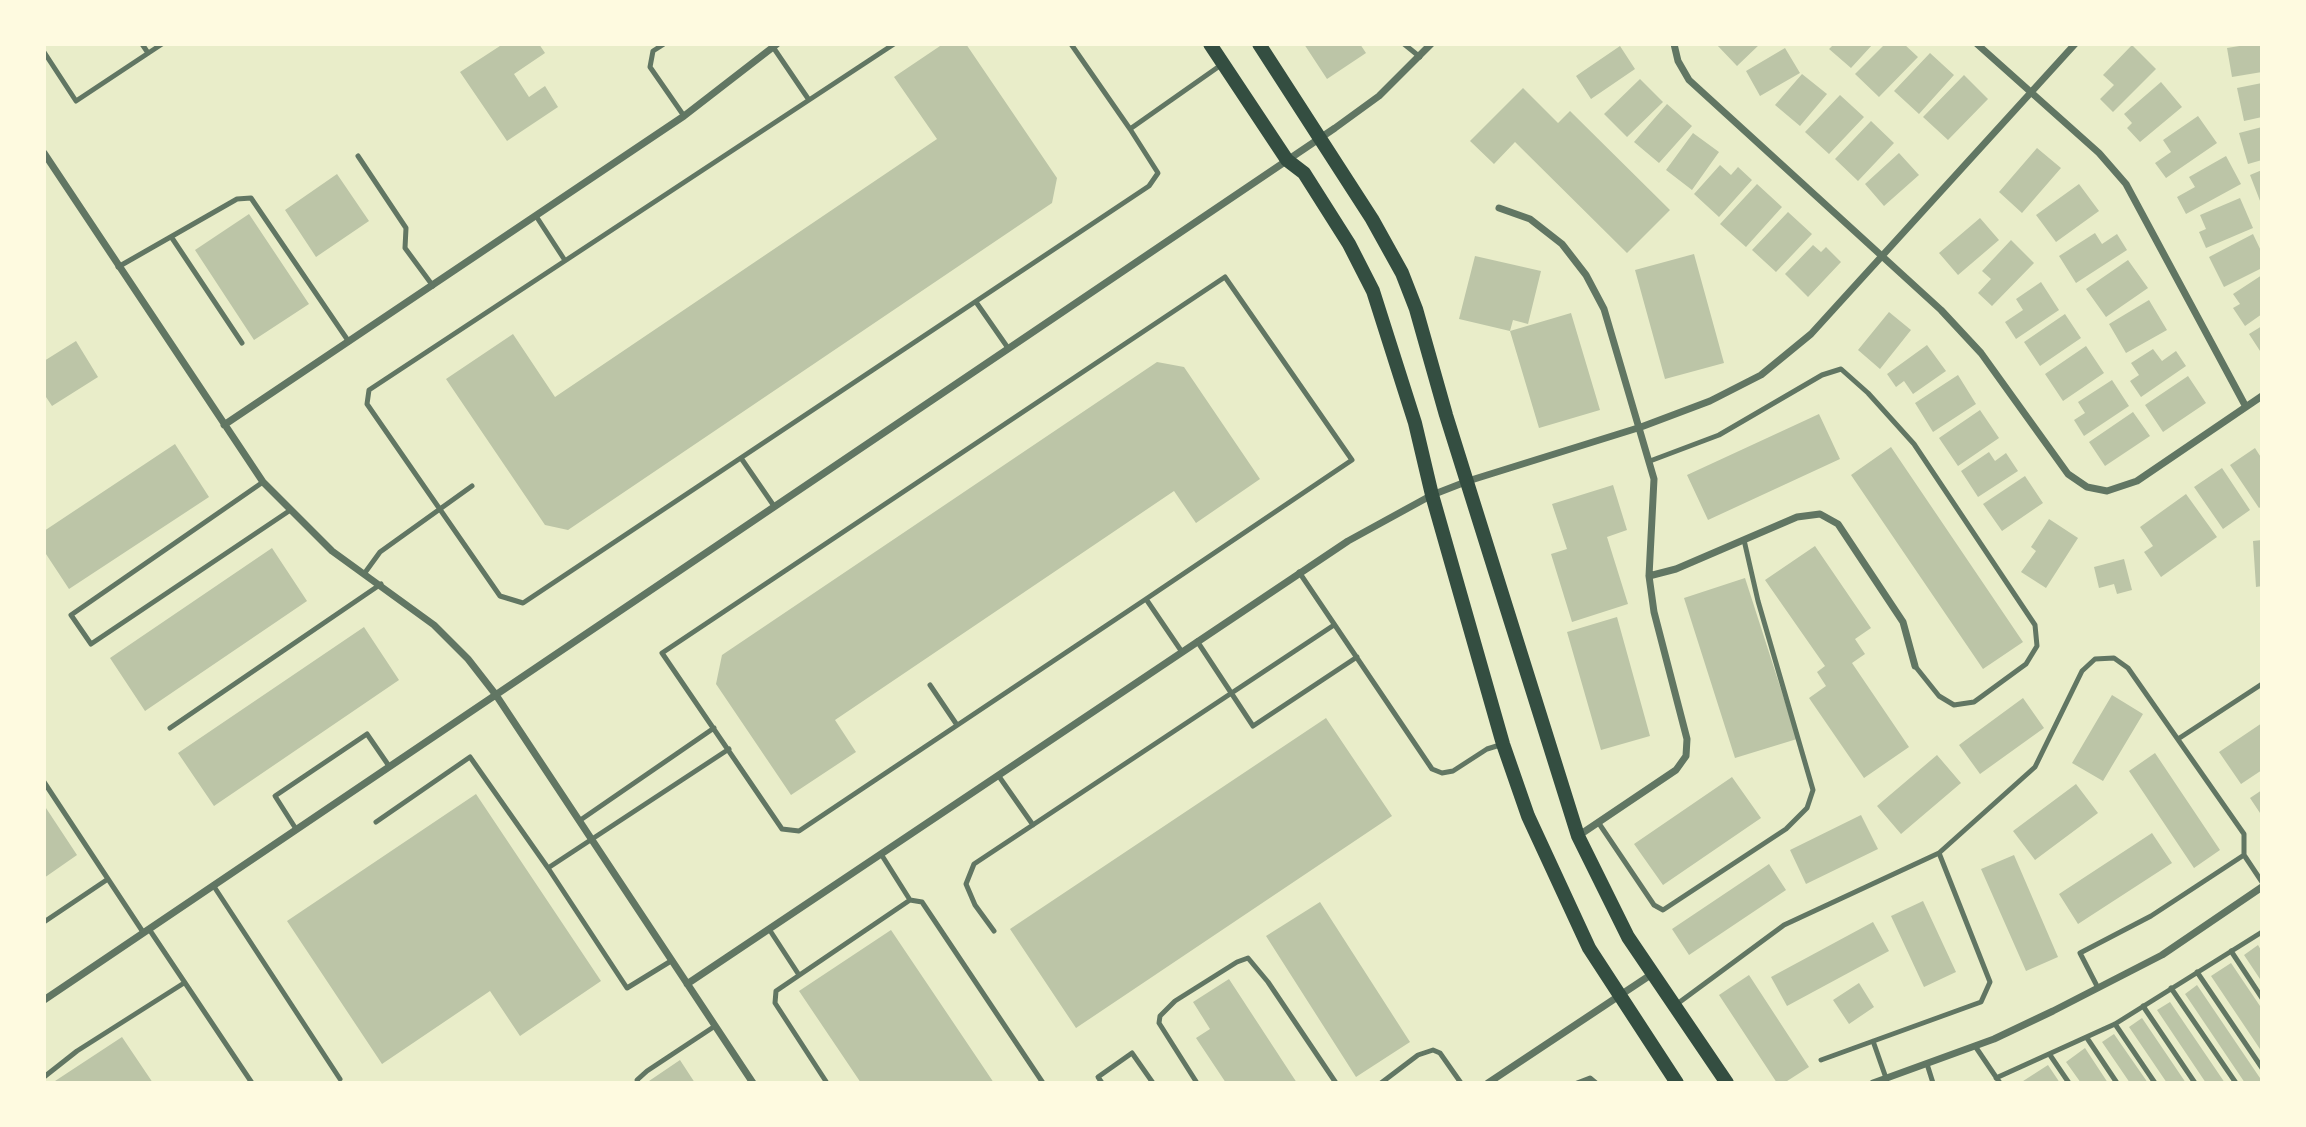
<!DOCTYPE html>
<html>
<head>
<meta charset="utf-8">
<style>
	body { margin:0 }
	#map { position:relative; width:2306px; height:1127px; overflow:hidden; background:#e9edc9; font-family:Ubuntu,sans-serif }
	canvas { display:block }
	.frame { position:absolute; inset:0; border:46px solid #fefae0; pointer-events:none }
</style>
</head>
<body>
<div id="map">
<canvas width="2306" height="1127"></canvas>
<div class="frame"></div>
</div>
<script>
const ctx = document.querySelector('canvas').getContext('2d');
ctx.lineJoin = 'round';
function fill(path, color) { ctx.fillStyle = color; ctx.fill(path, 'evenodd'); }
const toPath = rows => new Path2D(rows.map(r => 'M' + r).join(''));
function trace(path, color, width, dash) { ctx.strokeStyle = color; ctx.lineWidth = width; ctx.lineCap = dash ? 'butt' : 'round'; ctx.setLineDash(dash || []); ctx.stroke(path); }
fill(toPath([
	[503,44,539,44,545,53,514,74,529,97,545,86,558,107,507,141,460,72],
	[943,44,966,44,1057,178,1052,203,568,530,545,525,446,379,513,334,555,397,937,139,894,77],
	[1304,44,1360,44,1366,53,1327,79],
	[1716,44,1760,44,1737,66],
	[1834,44,1873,44,1851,68,1829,49],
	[1885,44,1904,44,1918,57,1879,97,1855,74],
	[2252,44,2262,44,2262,72,2232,77,2227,48],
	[2132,45,2156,69,2113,112,2100,99,2114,85,2103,75],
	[1620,46,1635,69,1591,99,1576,76],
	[1785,48,1800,73,1760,96,1746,71],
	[1930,53,1954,75,1919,114,1894,91],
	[1802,74,1827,94,1800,126,1775,105],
	[1964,75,1988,99,1948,140,1923,117],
	[1640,79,1663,102,1627,137,1604,114],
	[2161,82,2182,107,2140,142,2127,128,2132,123,2124,114],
	[2262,83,2262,117,2244,121,2237,88],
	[1523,88,1558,123,1570,111,1670,210,1627,253,1515,142,1494,164,1470,141],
	[1840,95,1864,117,1829,154,1805,132],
	[1667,104,1692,126,1659,163,1634,142],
	[2198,116,2217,143,2166,178,2155,163,2171,152,2163,140],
	[1871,121,1894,143,1858,181,1835,159],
	[2262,127,2262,160,2248,164,2239,133],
	[1693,133,1719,152,1692,190,1666,170],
	[2037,148,2061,168,2022,213,1999,192],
	[1899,153,1919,175,1884,206,1865,184],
	[2226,156,2241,184,2186,214,2177,197,2195,187,2189,177],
	[1720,165,1731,175,1738,167,1752,180,1719,217,1694,194],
	[2262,170,2262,206,2250,175],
	[337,174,369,221,316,257,285,210],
	[1757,184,1782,207,1746,247,1720,224],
	[2079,184,2099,211,2056,242,2036,215],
	[2240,198,2253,228,2206,248,2199,232,2206,229,2200,215],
	[1788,212,1812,234,1776,272,1752,250],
	[249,214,309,304,254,340,195,250],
	[1980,218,1999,240,1958,275,1939,253],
	[2095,233,2102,244,2117,234,2127,250,2076,283,2059,256],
	[2253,234,2262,253,2262,268,2224,287,2209,257],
	[2011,240,2034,263,1992,306,1978,293,1991,279,1982,271],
	[1813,245,1821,252,1826,247,1841,262,1808,297,1785,274],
	[1694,254,1724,363,1665,379,1635,270],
	[1475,256,1541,271,1528,324,1513,320,1510,331,1459,319],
	[2128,260,2148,288,2106,317,2086,289],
	[2262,275,2262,314,2245,326,2233,308,2240,304,2233,294],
	[2041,282,2059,310,2016,339,2005,322,2023,310,2016,299],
	[2149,300,2167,330,2126,353,2109,324],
	[1889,312,1911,330,1880,369,1858,350],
	[1571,313,1600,410,1539,428,1510,331],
	[2065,314,2081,338,2040,366,2024,342],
	[2262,326,2262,354,2249,334],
	[76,341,98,377,52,406,44,394,44,361],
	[1927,345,1946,371,1913,394,1904,381,1896,387,1887,374],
	[2086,346,2104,373,2063,401,2045,374],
	[2153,349,2162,361,2176,351,2186,366,2141,397,2130,381,2139,375,2131,363],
	[1157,362,1184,367,1260,479,1196,523,1174,491,835,720,856,752,791,795,716,684,722,655],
	[1958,375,1976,404,1933,432,1915,403],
	[2188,376,2206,403,2163,432,2145,405],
	[2112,380,2129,406,2084,436,2074,420,2085,413,2078,402],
	[1980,410,1999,438,1958,466,1939,438],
	[2133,412,2150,436,2105,466,2089,442],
	[1819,414,1840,459,1708,520,1687,475],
	[175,444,209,497,69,589,44,551,44,531],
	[1891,447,2023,642,1983,669,1851,475],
	[2255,448,2262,459,2262,506,2259,508,2230,465],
	[1989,452,1995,461,2006,453,2018,471,1978,497,1961,471],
	[2222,468,2250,510,2223,529,2194,487],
	[2025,476,2043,503,2002,531,1983,504],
	[1613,485,1627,530,1607,537,1628,604,1572,622,1551,554,1567,549,1552,504],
	[2186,494,2217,537,2161,577,2144,552,2153,546,2140,527],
	[2049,519,2078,538,2046,588,2021,572,2036,551,2031,547],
	[2262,540,2262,586,2256,587,2253,541],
	[1815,546,1871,628,1855,639,1865,654,1852,663,1909,747,1864,778,1809,698,1826,686,1817,672,1825,666,1765,580],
	[272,548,307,601,145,711,110,658],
	[2124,559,2132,590,2117,594,2114,584,2099,588,2094,567],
	[1745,578,1797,739,1735,758,1684,598],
	[1617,617,1650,736,1601,750,1567,632],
	[364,627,399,680,214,806,178,753],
	[2112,695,2143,714,2103,781,2072,763],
	[2023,698,2044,728,1980,774,1959,745],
	[1326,718,1392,816,1076,1028,1010,929],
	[2262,723,2262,770,2241,784,2219,752],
	[2155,753,2220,850,2194,868,2129,771],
	[1937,755,1961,783,1901,834,1877,806],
	[1732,777,1761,818,1663,885,1634,844],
	[2076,784,2098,813,2035,860,2013,831],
	[2262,790,2262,816,2250,798],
	[476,794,601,981,520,1036,490,991,382,1064,287,921],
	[44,805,77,855,44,878],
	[1861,815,1878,849,1806,884,1790,850],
	[2152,833,2172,863,2078,924,2059,894],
	[2014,855,2058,957,2026,971,1981,869],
	[1769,864,1786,890,1689,955,1672,929],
	[1923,901,1956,972,1924,987,1891,916],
	[1320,902,1410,1042,1356,1077,1266,936],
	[1873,922,1889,951,1787,1006,1771,977],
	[891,930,994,1083,861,1083,799,991],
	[2258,945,2262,952,2262,982,2244,955],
	[2231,963,2262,1009,2262,1052,2211,976],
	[1749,975,1809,1067,1784,1083,1777,1083,1719,995],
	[1229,979,1297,1083,1226,1083,1196,1038,1210,1029,1193,1002],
	[1859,983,1874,1007,1849,1024,1833,1000],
	[2197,985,2262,1081,2262,1083,2245,1083,2185,994],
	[2170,1002,2225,1083,2206,1083,2157,1010],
	[2142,1018,2186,1083,2167,1083,2129,1027],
	[2114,1034,2148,1083,2130,1083,2102,1042],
	[122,1037,153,1083,52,1083],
	[2085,1048,2108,1083,2081,1083,2066,1062],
	[680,1060,695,1083,651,1083,649,1081],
	[2048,1065,2060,1083,2020,1083]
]), '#bcc5a7');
trace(toPath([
	[142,44,148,53],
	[664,44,653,51,650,67,684,116],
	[1071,44,1130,129],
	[1404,44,1420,57],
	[773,47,809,100,369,390,367,404,500,596,523,603,1149,186,1158,173,1130,129,1221,65],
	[44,52,76,101,162,44],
	[809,100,894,44],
	[358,156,406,228,405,248,433,286],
	[536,216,564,259],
	[172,238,242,343],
	[118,267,237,199,251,198,349,342],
	[976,302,1008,348],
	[741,458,774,506],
	[1650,461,1719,435,1822,375,1841,369,1868,393,1914,444,2035,625,2037,646,2026,664,1974,702,1954,705,1939,696,1915,666],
	[263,482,71,615,91,644,289,511],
	[1299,572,1432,769,1442,773,1453,771,1487,749,1500,745],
	[364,574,380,552,472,486],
	[1146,599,1352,460,1225,277,662,653,782,829,799,831,1146,599,1182,652],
	[1197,641,1253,726,1357,657],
	[930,685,957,725],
	[170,728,381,584],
	[2178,739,2262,684],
	[998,775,1033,825],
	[44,782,108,879],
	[579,821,714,728],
	[376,822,470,757,548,868],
	[1598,822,1654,905,1663,910,1786,829,1807,808,1813,790,1758,601,1744,540],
	[296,829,275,796,367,734,389,766],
	[881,854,910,900],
	[213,885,340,1079],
	[44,922,108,879,143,932],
	[149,929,252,1083],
	[769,929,799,975],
	[994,931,975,905,966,884,974,864,1334,625],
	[2231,951,2262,998],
	[671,961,627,988,548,868,729,749],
	[2197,972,2262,1068],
	[2098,988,2080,953,2151,916,2244,855],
	[2171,988,2236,1083],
	[1677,1004,1784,925,1939,853,2035,767,2082,671,2095,659,2114,658,2128,668,2244,834,2244,855,2262,882],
	[2143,1006,2195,1083],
	[2115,1024,2155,1083],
	[2087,1038,2117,1083],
	[1873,1041,1886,1078],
	[1975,1046,2000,1083],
	[2050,1055,2069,1083],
	[1821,1060,1981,1002,1990,982,1939,853],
	[1927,1064,1933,1083],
	[44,1077,77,1051,184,983],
	[1996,1078,2115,1024,2262,932],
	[638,1083,637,1080,647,1071,715,1026],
	[827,1083,775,1003,776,991,910,900,922,902,1043,1083],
	[1102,1083,1098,1077,1132,1053,1153,1083],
	[1197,1083,1159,1023,1160,1016,1175,1001,1237,962,1248,958,1268,982,1336,1083],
	[1381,1083,1418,1055,1433,1050,1440,1053,1461,1083],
	[1577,1083,1590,1078,1596,1083]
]), '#617663', 5);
trace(toPath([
	[1674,44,1678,61,1689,80,1941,310,1981,353,2068,474,2087,487,2107,491,2137,481,2262,396],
	[1977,44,2099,153,2126,184,2246,407],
	[44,153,263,482,332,551,434,625,468,659,496,695,753,1083],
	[1499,208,1530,219,1562,244,1586,275,1604,309,1654,479,1649,576,1654,612,1687,739,1686,756,1676,770,1578,836],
	[224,425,684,116,777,44],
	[1649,576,1676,569,1797,517,1820,514,1838,524,1903,622,1915,666],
	[687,984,1348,541,1432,495,1468,481,1641,427,1710,401,1761,375,1811,334,2075,44],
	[44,1000,1335,128,1379,96,1431,44],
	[1488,1083,1652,974],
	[1873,1083,1994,1039,2053,1011,2162,955,2262,887]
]), '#617663', 7);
trace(toPath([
	[1210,44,1287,160,1304,173,1349,244,1373,291,1415,423,1432,495,1503,744,1528,816,1589,948,1677,1083],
	[1259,44,1372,219,1402,273,1416,309,1446,415,1578,836,1628,937,1727,1083]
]), '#344e41', 14);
</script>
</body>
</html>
